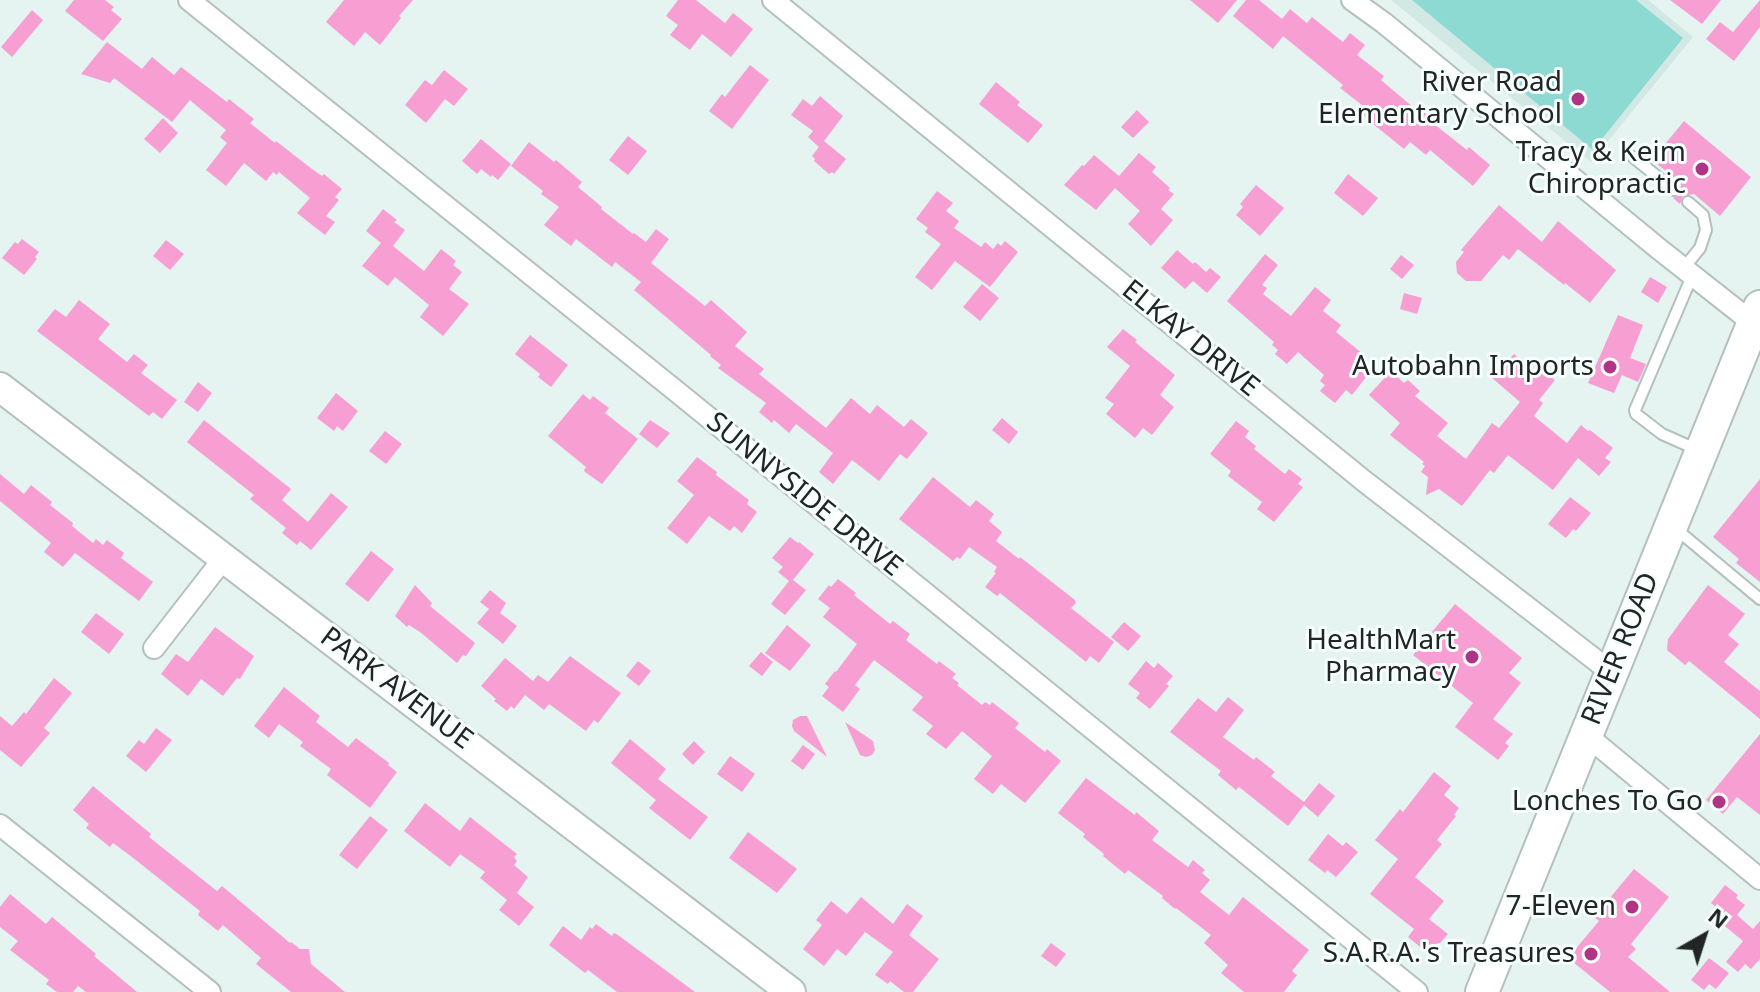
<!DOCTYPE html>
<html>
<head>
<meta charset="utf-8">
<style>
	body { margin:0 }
	#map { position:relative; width:1760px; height:992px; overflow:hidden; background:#e5f3f1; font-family:"Noto Sans",sans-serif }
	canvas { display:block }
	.north { position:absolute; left:1664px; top:896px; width:80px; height:80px; -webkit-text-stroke:6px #f6fffd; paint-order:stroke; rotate:39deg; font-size:22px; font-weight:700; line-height:32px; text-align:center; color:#212625 }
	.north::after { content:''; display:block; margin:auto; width:28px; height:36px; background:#212625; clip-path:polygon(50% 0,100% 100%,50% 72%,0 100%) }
</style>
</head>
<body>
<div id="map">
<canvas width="1760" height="992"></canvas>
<div class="north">N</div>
</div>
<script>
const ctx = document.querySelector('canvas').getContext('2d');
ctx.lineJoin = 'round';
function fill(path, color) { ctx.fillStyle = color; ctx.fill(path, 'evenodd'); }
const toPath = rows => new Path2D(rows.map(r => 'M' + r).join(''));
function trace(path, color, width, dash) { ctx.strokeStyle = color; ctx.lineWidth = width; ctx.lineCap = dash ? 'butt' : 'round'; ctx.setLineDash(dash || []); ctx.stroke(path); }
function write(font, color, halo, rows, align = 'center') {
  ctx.font = font + ' "Noto Sans",sans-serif'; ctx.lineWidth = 6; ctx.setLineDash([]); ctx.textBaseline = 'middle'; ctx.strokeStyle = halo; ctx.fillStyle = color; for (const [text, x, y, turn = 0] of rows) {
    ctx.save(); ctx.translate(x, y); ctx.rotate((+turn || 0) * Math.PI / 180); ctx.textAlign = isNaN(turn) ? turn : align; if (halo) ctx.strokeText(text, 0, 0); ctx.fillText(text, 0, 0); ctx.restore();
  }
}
fill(toPath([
	[1391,0,1648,0,1693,37,1591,162]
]), '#d1e8e5');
fill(toPath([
	[1412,0,1636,0,1683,38,1593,150]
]), '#8cdad1');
fill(toPath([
	[74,0,105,0,114,7,111,10,122,19,103,41,65,11],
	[344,0,413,0,399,16,401,18,380,45,365,32,354,46,326,22],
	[678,0,696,0,725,23,733,13,753,29,731,57,702,34,690,50,670,35,678,25,666,16],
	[1190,0,1237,0,1218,23],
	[1246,0,1259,0,1282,19,1290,9,1307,23,1312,17,1343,42,1350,33,1365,45,1357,55,1384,76,1381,80,1420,113,1422,110,1436,122,1434,124,1467,150,1469,147,1490,165,1473,186,1430,150,1426,155,1410,142,1404,149,1357,111,1362,105,1340,88,1343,85,1283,36,1273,49,1233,16],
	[1670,0,1721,0,1702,24],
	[1760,0,1760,27,1734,61,1706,39,1720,22,1733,32],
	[32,10,43,20,12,57,1,47],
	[107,42,142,69,152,57,174,75,181,67,227,102,229,99,254,119,250,123,275,143,276,141,312,169,322,176,324,174,342,189,335,197,339,200,326,216,335,222,325,235,297,213,310,198,279,172,277,175,273,172,266,181,244,163,226,186,206,170,227,143,220,137,226,130,192,102,190,100,172,122,114,78,110,83,81,74],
	[750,65,769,80,732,129,709,111,722,94,725,97],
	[444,70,468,89,454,106,445,99,426,123,405,105,425,80,432,85],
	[996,82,1020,102,1017,105,1043,125,1028,143,979,104],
	[820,96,843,116,824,141,846,159,834,174,832,172,829,174,814,161,815,159,812,156,819,147,808,137,813,131,791,115,803,99,812,106],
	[1137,110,1149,122,1133,138,1121,127],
	[163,118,178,133,160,153,144,139],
	[1684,121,1751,177,1720,216,1694,194,1683,196,1680,204,1673,198,1681,194,1681,183,1652,160],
	[628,136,647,151,628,175,609,160],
	[481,139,511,164,498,180,492,175,491,177,481,169,477,174,462,161],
	[529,142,554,162,556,160,582,182,578,187,602,207,601,209,633,234,634,233,646,242,656,229,669,239,651,263,705,306,711,300,747,332,735,346,764,369,759,374,826,428,851,398,870,414,877,405,904,427,911,419,928,433,907,459,900,454,879,481,852,460,833,484,819,472,833,453,796,424,789,433,774,420,772,423,759,412,766,403,718,368,721,365,710,356,711,355,634,290,641,282,615,262,612,267,576,239,571,246,544,225,559,207,541,194,543,191,511,166],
	[1139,153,1156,167,1152,172,1170,188,1168,190,1174,194,1161,209,1173,220,1151,246,1128,224,1140,211,1115,188,1096,210,1064,185,1082,165,1084,166,1094,155,1119,176],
	[1348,174,1378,198,1363,216,1334,193],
	[1256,185,1284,208,1260,236,1236,215,1243,207,1240,204],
	[937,191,953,203,946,211,959,221,954,228,981,247,985,242,993,249,998,243,1001,246,1005,241,1018,252,990,287,955,261,932,290,915,277,941,244,925,232,928,228,916,219],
	[1499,205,1542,242,1558,221,1616,270,1590,303,1565,283,1564,285,1518,249,1509,260,1503,255,1481,281,1466,281,1457,273,1456,262,1464,252,1461,250],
	[383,209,397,220,394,222,405,230,393,246,424,271,441,249,456,261,453,265,462,272,449,289,469,304,443,336,420,317,429,305,395,277,388,286,362,266,381,243,366,231],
	[22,239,39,252,35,257,37,259,24,275,2,258,15,242,18,244],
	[166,240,184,254,170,270,153,256],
	[1177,250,1193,264,1195,262,1206,272,1210,268,1221,277,1207,293,1193,281,1185,289,1161,268],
	[1265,254,1278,265,1262,285,1267,288,1263,294,1291,316,1315,287,1331,300,1323,311,1341,325,1336,332,1363,354,1354,365,1367,376,1352,395,1346,390,1335,403,1320,391,1325,385,1320,381,1324,375,1298,352,1287,364,1275,354,1278,350,1272,345,1274,342,1227,301],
	[1401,255,1414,265,1402,279,1390,269],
	[1650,277,1667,287,1658,303,1641,292],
	[982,284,999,298,980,321,963,307],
	[1404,293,1422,298,1417,314,1400,309],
	[79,300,110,324,98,339,127,362,134,354,148,365,141,373,177,400,162,419,153,412,149,416,37,331,55,309,66,317],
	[1618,315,1643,325,1630,358,1646,364,1638,382,1622,375,1614,393,1588,383],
	[1123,329,1137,340,1135,342,1175,375,1160,395,1174,407,1152,435,1143,428,1135,438,1106,414,1114,404,1105,398,1130,366,1107,347],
	[530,335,568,365,551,387,538,377,540,374,515,354],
	[1514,354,1539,376,1543,370,1555,380,1539,400,1543,403,1534,416,1567,443,1581,425,1588,431,1590,430,1613,448,1605,458,1611,462,1599,476,1578,458,1553,490,1508,455,1494,473,1490,470,1462,506,1439,489,1426,495,1428,477,1421,472,1425,466,1422,464,1424,462,1390,435,1400,423,1369,395,1391,371,1404,383,1408,380,1420,391,1415,396,1448,423,1437,436,1466,459,1492,423,1499,428,1520,402,1492,378],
	[198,382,212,393,198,412,184,402],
	[336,393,358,411,343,431,337,426,334,431,317,418],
	[583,394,590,400,593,396,609,408,605,413,638,439,602,484,585,472,584,470,586,467,548,436],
	[1002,418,1018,432,1009,444,992,430],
	[204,420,291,489,282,500,308,522,331,493,348,507,311,550,300,541,297,545,282,533,286,528,250,499,254,495,187,442],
	[650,420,670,433,657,448,639,434],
	[1236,421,1249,431,1245,437,1256,446,1254,449,1285,474,1289,469,1302,479,1298,484,1303,487,1274,522,1257,509,1262,502,1228,476,1231,471,1210,454],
	[385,431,402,444,386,464,369,451],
	[697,457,717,472,716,475,749,500,747,504,757,512,742,533,734,526,730,531,709,516,687,544,667,528,694,495,677,481],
	[0,474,24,494,31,485,52,502,50,505,73,523,72,526,93,543,96,539,103,545,107,540,124,553,121,558,153,582,139,601,75,553,63,567,44,552,51,543,0,501],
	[933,477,970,507,976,500,994,514,989,521,1002,532,996,541,1019,559,1020,557,1075,600,1076,603,1071,608,1114,642,1099,663,1090,656,1086,662,1000,593,997,596,985,587,996,573,994,572,997,567,969,547,960,559,957,557,953,561,899,519],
	[1760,479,1760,582,1736,563,1739,559,1713,537],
	[1570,497,1591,513,1576,531,1573,529,1566,538,1548,524],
	[790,537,798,543,799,542,814,554,793,580,806,590,785,615,771,604,789,581,778,572,783,567,772,558],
	[371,551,394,569,368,602,345,584],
	[838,579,856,593,854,595,890,624,893,621,910,634,906,640,937,664,939,661,956,674,952,678,959,683,957,685,982,705,985,702,990,705,992,702,1019,723,1015,728,1045,752,1047,749,1061,761,1025,803,1001,784,993,794,974,779,992,756,962,731,946,749,926,734,933,726,912,710,923,697,874,660,855,685,860,689,843,712,822,696,829,687,825,684,835,671,836,672,857,644,823,617,830,608,818,599,829,585,831,587],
	[415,585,432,603,430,606,475,643,466,656,463,655,457,663,420,632,409,625,407,627,395,616],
	[1708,585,1745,614,1728,635,1739,644,1724,662,1760,691,1760,719,1689,661,1685,665,1667,650,1668,639],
	[490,590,506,603,500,613,517,626,503,644,477,623,489,609,480,602],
	[1455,604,1522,658,1509,673,1521,683,1493,719,1513,734,1505,743,1509,746,1498,760,1455,727,1473,703,1413,655],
	[96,613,124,634,109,654,81,632],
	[1124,622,1141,636,1128,651,1111,637],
	[787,625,811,645,790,671,765,653],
	[215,627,254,656,240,679,237,678,223,696,201,679,188,696,161,674,176,654,188,662],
	[761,652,773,662,762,676,749,666],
	[570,656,621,693,598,723,594,720,586,731,549,704,544,710,525,695,514,709,511,706,507,711,494,701,496,699,481,686,505,658,533,681,538,675,548,682],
	[638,661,651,671,639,686,626,676],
	[1146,661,1154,668,1158,663,1173,676,1166,684,1169,686,1150,709,1136,698,1140,693,1128,684],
	[54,678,72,693,44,728,50,733,21,767,0,750,0,716,12,726,24,712,26,714],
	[284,687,320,716,316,722,348,747,356,738,389,763,388,765,397,772,370,808,327,775,331,769,300,746,303,742,279,724,269,738,254,726],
	[1228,697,1244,710,1223,737,1254,760,1256,757,1275,772,1271,776,1304,802,1319,783,1335,796,1318,817,1304,805,1288,826,1239,787,1236,790,1218,775,1221,771,1170,732,1198,698,1216,712],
	[800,716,807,716,827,757,794,731,792,726,793,720],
	[845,722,873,741,875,750,872,755,866,757,860,755],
	[156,728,172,740,146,772,126,756,139,740,144,744],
	[1760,734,1760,815,1737,797,1723,814,1706,800],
	[630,739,666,769,658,779,708,817,690,840,649,808,656,800,611,763],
	[694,741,705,752,693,765,682,754],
	[803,745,815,754,803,770,791,761],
	[730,756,755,774,742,792,717,774],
	[1434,772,1451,786,1444,795,1459,808,1454,815,1456,816,1437,840,1442,844,1415,877,1444,901,1429,919,1448,934,1440,943,1430,945,1425,951,1408,937,1414,929,1370,894,1398,859,1375,840,1400,809,1403,812],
	[1086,778,1135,815,1136,812,1159,831,1152,840,1188,867,1193,860,1205,870,1202,873,1210,880,1200,892,1229,915,1243,897,1309,950,1292,971,1297,975,1284,992,1244,992,1221,973,1228,965,1204,943,1211,935,1176,908,1175,909,1162,898,1163,896,1128,870,1125,874,1103,856,1104,854,1083,837,1085,834,1058,813],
	[93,786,151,834,149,837,217,891,222,886,290,943,291,942,300,949,309,949,311,964,345,992,291,992,256,964,261,958,223,925,218,931,198,915,200,911,132,857,113,843,110,847,86,828,89,824,73,810],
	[425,803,460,831,470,817,517,854,514,857,517,861,514,865,528,877,517,893,534,907,519,926,499,910,507,900,480,878,485,872,460,854,450,867,404,831],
	[370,816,388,830,357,869,339,855],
	[748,832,797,869,777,893,729,858],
	[1328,834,1343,846,1346,842,1358,852,1336,877,1327,870,1325,873,1308,860],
	[1634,869,1669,897,1631,944,1636,949,1628,957,1670,992,1610,992,1568,958,1599,921,1594,917],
	[1725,885,1738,895,1736,898,1745,905,1737,915,1753,929,1760,921,1760,959,1751,969,1745,964,1738,972,1726,962,1743,941,1715,918,1721,911,1711,903],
	[10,894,46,924,52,917,96,954,94,956,137,992,86,992,78,986,73,992,57,992,46,984,49,980,10,950,18,941,0,927,0,907],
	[861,897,893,924,907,904,923,916,909,935,939,959,913,992,904,992,890,981,888,984,875,975,893,952,865,932,846,956,837,949,824,966,803,949,822,925,816,920,831,901,847,914],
	[596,924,612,936,614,933,618,935,695,992,617,992,588,970,585,973,549,945,563,926,581,940,590,927,592,929],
	[1051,943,1066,954,1056,967,1041,956],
	[1709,958,1729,973,1716,989,1709,984,1704,990,1691,980]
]), '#f79fd2');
const lane = toPath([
	[1633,157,1674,190],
	[1683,269,1700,248,1706,230,1703,215,1688,202],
	[1692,276,1635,410,1636,414,1662,434,1698,450],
	[1676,529,1760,599]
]);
const street = toPath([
	[189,0,671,387,1417,992],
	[773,0,1364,481,1611,672],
	[1352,0,1384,23,1659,249,1753,323],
	[154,648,224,558],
	[1586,735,1760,879],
	[0,825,210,992]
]);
const secondary = toPath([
	[0,387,791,992]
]);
const primary = toPath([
	[1482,992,1760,307]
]);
trace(lane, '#b3c0be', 14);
trace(street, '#b3c0be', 24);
trace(secondary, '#b3c0be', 32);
trace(primary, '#b3c0be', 36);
trace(lane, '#fff', 10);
trace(street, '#fff', 20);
trace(secondary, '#fff', 28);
trace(primary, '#fff', 32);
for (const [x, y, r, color] of [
	[1578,99,8,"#b03485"],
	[1702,169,8,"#b03485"],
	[1610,367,8,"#b03485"],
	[1472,657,8,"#b03485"],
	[1719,802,8,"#b03485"],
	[1632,907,8,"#b03485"],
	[1591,954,8,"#b03485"]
]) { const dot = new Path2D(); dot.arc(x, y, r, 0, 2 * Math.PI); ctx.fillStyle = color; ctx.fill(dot); trace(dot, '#f6fffd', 3); }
write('28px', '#212625', '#f6fffd', [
	["River Road",1562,83],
	["Elementary School",1562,115],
	["Tracy & Keim",1686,153],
	["Chiropractic",1686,185],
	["Autobahn Imports",1594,367],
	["HealthMart",1456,641],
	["Pharmacy",1456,673],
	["Lonches To Go",1703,802],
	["7-Eleven",1616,907],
	["S.A.R.A.'s Treasures",1575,954]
], 'right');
write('28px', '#212625', '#f6fffd', [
	["ELKAY DRIVE",1190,339,39],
	["SUNNYSIDE DRIVE",804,495,39],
	["RIVER ROAD",1621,649,-68],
	["PARK AVENUE",396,689,37]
]);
</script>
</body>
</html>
